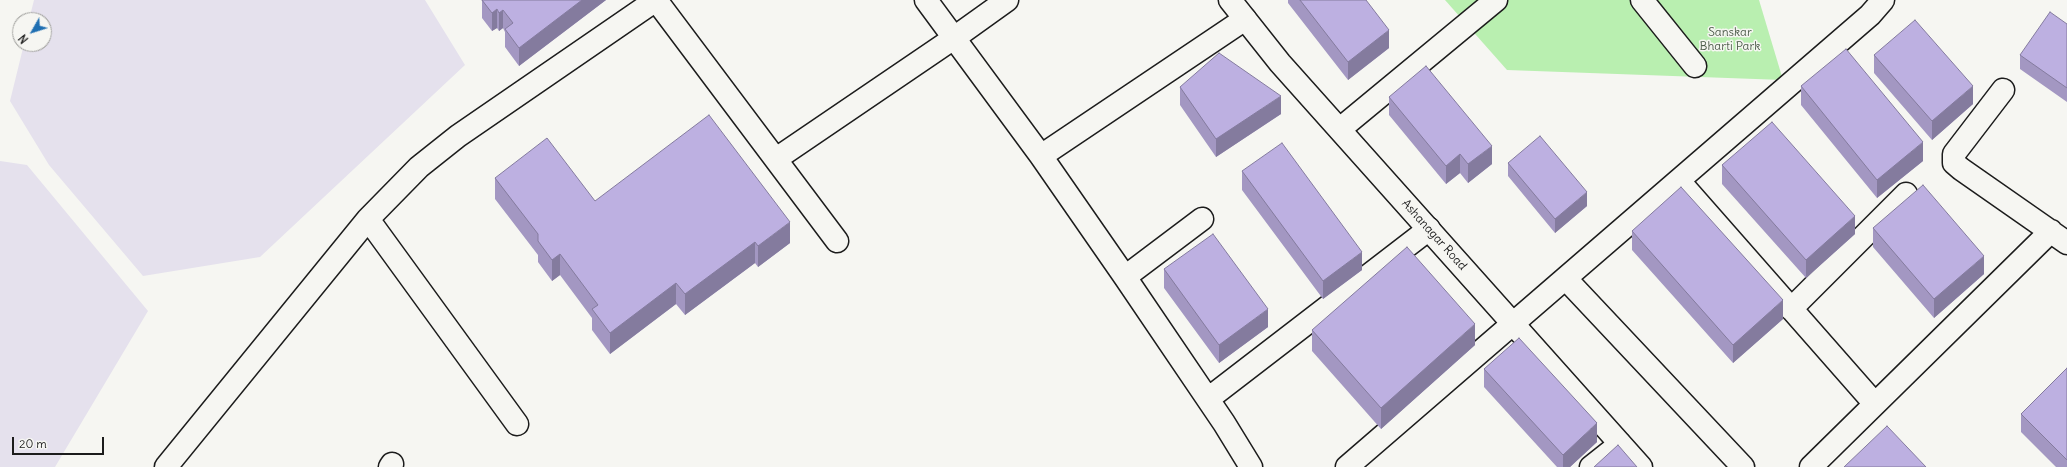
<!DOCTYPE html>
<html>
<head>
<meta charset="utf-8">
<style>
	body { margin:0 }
	#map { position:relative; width:2067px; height:467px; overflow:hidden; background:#f6f6f2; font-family:Delius,sans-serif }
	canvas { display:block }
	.north { position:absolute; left:12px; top:12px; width:40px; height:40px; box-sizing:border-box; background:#f6f6f2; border:1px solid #9f9f9c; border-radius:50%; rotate:231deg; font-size:11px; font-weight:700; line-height:16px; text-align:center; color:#1c1c1c }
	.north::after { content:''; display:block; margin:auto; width:14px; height:18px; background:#1f6fb2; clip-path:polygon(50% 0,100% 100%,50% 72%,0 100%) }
	.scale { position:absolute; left:12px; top:437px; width:92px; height:18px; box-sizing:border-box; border:2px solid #1c1c1c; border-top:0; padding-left:5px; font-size:12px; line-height:14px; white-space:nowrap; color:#1c1c1c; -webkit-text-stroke:3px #f6f6f2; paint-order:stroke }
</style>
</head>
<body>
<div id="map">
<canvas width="2067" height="467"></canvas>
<div class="north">N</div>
<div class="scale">20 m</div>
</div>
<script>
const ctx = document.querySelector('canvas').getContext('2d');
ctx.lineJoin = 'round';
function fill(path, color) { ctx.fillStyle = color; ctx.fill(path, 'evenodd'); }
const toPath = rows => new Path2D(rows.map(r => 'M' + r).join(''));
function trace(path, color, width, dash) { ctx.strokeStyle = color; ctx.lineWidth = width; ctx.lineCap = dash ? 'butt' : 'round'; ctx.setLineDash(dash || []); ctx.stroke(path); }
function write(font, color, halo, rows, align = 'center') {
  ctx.font = font + ' Delius,sans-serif'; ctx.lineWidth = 3; ctx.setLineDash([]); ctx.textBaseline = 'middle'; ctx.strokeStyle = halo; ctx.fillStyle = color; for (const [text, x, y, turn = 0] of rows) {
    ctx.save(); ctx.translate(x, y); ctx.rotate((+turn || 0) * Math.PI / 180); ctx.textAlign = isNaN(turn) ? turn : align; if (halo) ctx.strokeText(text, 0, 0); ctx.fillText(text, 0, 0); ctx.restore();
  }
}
fill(toPath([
	[34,0,425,0,465,65,260,257,143,276,49,165,10,101,24,44,44,44,44,20,29,20],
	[0,161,27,165,148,311,55,467,0,467]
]), '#e5e1ed');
fill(toPath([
	[1445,0,1759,0,1783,80,1507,70]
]), '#b9efb0');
const minor = toPath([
	[926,0,1041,156,1125,277,1224,423,1251,467],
	[1642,0,1695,66],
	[2003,90,1954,154,1954,163,1961,169,2067,243],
	[1340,129,1496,0],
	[1041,156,1245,19],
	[776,159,954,38,1007,0],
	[1679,181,1875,404],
	[368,219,517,424],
	[1125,277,1202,219],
	[1566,279,1743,467],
	[1791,309,1906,194],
	[1208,399,1429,229],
	[166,467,368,219,419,167,458,136,656,0,837,241],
	[390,467,392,464],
	[1347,467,1870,15,1883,0],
	[1591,467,1620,444],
	[1811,467,2051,231]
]);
const secondary = toPath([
	[1230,0,1280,63,1641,467]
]);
trace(minor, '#1c1c1c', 25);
trace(secondary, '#1c1c1c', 25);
trace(minor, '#f6f6f2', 22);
trace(secondary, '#f6f6f2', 22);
fill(toPath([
	[482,0,606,0,519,66,505,47,505,32,503,28,499,31,497,28,492,31,482,18],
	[1288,0,1366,0,1389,48,1348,80,1288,3],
	[2067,24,2067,102,2020,69,2020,55],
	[1874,55,1973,104,1932,140,1874,73],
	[1801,86,1923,161,1877,198,1801,105],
	[1180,87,1281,114,1216,157,1180,105],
	[1389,97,1492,164,1468,183,1460,173,1446,184,1389,115],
	[1508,163,1587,206,1555,233,1508,176],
	[1722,165,1855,234,1806,278,1722,184],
	[1242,171,1362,270,1323,299,1242,190],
	[495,178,595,201,790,243,758,267,755,263,685,315,676,304,610,354,592,330,592,318,560,275,552,281,538,262,538,255,495,199],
	[1873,228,1984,274,1934,318,1873,247],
	[1632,231,1783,319,1733,363,1632,250],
	[1164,269,1268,327,1219,363,1164,288],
	[1312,330,1475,345,1381,429,1312,351],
	[2067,368,2067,467,2056,467,2021,432,2021,414],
	[1484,369,1597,442,1570,467,1557,467,1484,387]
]), '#a397c2');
fill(toPath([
	[582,0,606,0,519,66,519,48],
	[497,9,497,28,492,31,492,13],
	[503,10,503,28,499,31,499,13],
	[1389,30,1389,48,1348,80,1348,62],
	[1973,86,1973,104,1932,140,1932,121],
	[1281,96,1281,114,1216,157,1216,139],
	[1923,142,1923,161,1877,198,1877,180],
	[1492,146,1492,164,1468,183,1468,164],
	[1460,154,1460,173,1446,184,1446,166],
	[1587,192,1587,206,1555,233,1555,219],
	[1855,216,1855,234,1806,278,1806,260],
	[790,222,790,243,758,267,758,246],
	[755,242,755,263,685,315,685,294],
	[1362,252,1362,270,1323,299,1323,281],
	[560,254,560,275,552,281,552,260],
	[1984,256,1984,274,1934,318,1934,299],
	[676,283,676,304,610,354,610,333],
	[1783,300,1783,319,1733,363,1733,345],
	[1268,309,1268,327,1219,363,1219,345],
	[1475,324,1475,345,1381,429,1381,408],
	[1597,423,1597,442,1570,467,1563,467,1563,455]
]), '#847b9e');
const building = toPath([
	[482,0,582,0,519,48,505,29,513,23,503,10,499,13,497,9,492,13,482,0],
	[1300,0,1366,0,1389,30,1348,62,1300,0],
	[2050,12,2067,24,2067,88,2020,55,2050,12],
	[1915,20,1973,86,1932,121,1874,55,1915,20],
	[1846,49,1923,142,1877,180,1801,86,1846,49],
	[1219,53,1281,96,1216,139,1180,87,1219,53],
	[1426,66,1492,146,1468,164,1460,154,1446,166,1389,97,1426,66],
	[709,115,790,222,758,246,755,242,685,294,676,283,610,333,592,309,598,305,560,254,552,260,538,241,538,234,495,178,547,138,595,201,709,115],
	[1772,122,1855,216,1806,260,1722,165,1772,122],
	[1540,136,1587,192,1555,219,1508,163,1540,136],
	[1282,143,1362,252,1323,281,1242,171,1282,143],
	[1923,185,1984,256,1934,299,1873,228,1923,185],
	[1681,187,1783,300,1733,345,1632,231,1681,187],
	[1213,234,1268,309,1219,345,1164,269,1213,234],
	[1407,247,1475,324,1381,408,1312,330,1407,247],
	[1519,338,1597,423,1563,455,1484,369,1519,338],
	[2067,368,2067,460,2021,414,2067,368],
	[1887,426,1926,467,1844,467,1887,426],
	[1618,445,1637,467,1594,467,1618,445]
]);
fill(building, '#bdb0e1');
trace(building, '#847b9e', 1);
write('12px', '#4b5b48', '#f6f6f2', [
	["Sanskar",1730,33],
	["Bharti Park",1730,47]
]);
write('12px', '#1c1c1c', '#f6f6f2', [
	["Ashanagar Road",1434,235,48]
]);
</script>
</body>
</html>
